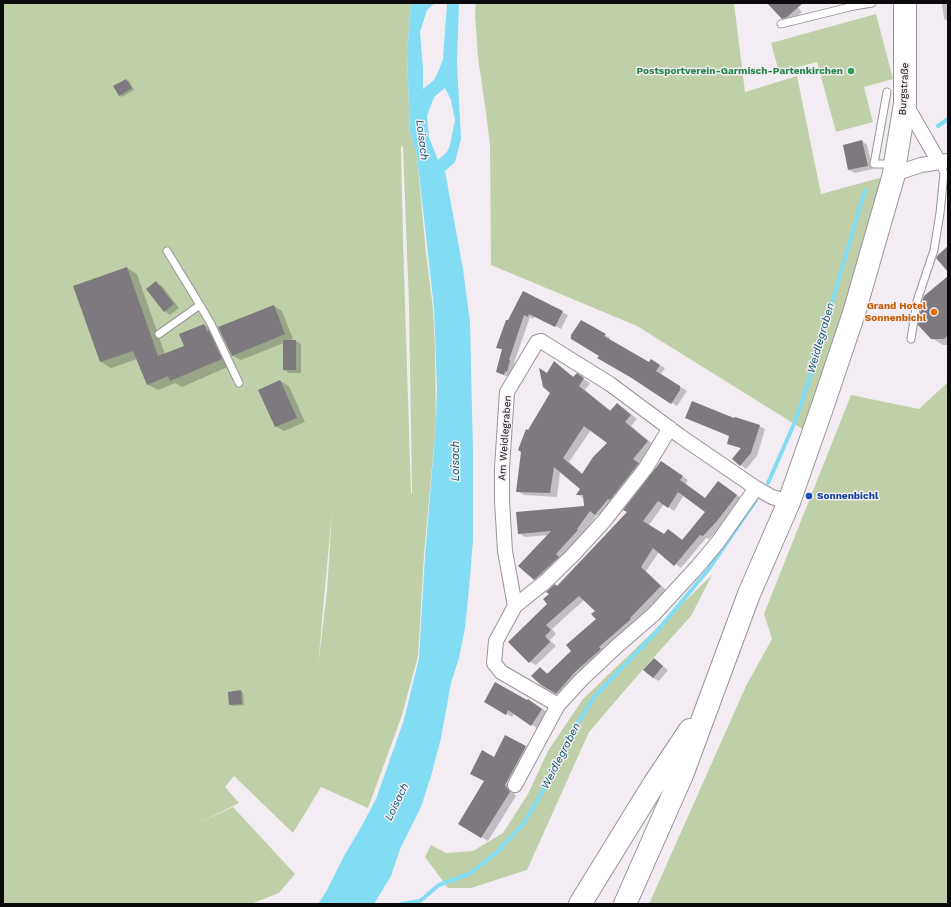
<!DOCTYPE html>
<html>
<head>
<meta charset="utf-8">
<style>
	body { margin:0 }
	#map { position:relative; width:951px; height:907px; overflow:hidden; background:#f3edf3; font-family:"Work Sans",sans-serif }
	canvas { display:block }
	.frame { position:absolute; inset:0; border:4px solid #0c0a0c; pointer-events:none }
</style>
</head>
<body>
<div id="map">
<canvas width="951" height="907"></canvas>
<div class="frame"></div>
</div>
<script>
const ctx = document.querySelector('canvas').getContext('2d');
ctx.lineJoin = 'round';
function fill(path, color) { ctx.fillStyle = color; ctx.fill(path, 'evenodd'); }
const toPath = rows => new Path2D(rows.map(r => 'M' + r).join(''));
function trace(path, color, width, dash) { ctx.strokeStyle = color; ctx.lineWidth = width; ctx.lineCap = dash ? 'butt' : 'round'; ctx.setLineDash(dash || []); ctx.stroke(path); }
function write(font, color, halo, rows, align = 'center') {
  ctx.font = font + ' "Work Sans",sans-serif'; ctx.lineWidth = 3; ctx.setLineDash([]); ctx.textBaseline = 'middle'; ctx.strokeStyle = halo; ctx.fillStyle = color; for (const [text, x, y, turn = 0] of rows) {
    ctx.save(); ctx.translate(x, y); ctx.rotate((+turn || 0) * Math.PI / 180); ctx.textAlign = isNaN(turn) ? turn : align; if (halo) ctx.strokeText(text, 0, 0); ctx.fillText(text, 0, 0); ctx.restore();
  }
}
fill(toPath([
	[3,3,411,3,407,53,410,132,417,156,426,253,433,308,435,349,436,423,424,555,418,657,401,718,368,808,321,787,293,833,234,776,225,787,239,803,197,824,233,807,295,874,279,893,251,904,3,904],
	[401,146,403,147,409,305,412,493,406,494,411,493,403,241],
	[332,511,327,591,318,666],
	[476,3,734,3,745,92,797,76,821,194,894,174,804,430,637,326,491,265,490,145,485,105,478,58,475,13],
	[876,14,893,79,864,87,873,122,836,132,817,62,779,72,771,43],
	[948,382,948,904,649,904,746,686,772,639,764,614,851,395,919,409],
	[712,575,691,616,638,675,589,732,527,870,471,888,448,888,425,857,431,845,446,853,473,851,503,833,528,794,548,751,583,699]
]), '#bfd0a9');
fill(toPath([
	[411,3,435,3,427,10,420,32,423,69,423,89,434,80,439,70,443,59,447,3,459,3,457,63,461,139,455,162,445,171,463,269,470,322,473,452,473,540,469,589,465,628,459,658,451,683,441,738,431,776,421,807,400,849,391,876,374,904,318,904,327,890,344,856,360,829,376,799,404,720,419,658,425,556,436,423,437,387,434,308,417,156,410,132,407,53],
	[445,88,451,100,455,120,450,145,447,152,438,160,429,137,427,116,434,97]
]), '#82dcf4');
fill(toPath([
	[794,3,802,12,793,20,788,21,783,18],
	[942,3,948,3,948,21,944,19],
	[126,80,129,81,134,90,122,97,120,95],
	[862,141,867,145,873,169,855,173,849,170],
	[127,268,137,274,165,354,185,346,204,325,214,331,232,365,182,387,175,383,158,390,147,384,137,359,111,368,101,362,74,287],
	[948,277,948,345,943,345,931,338],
	[156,283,162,286,179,308,170,315,165,311],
	[524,292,568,315,561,329,535,316,533,319,530,317,514,363,515,364,513,374,509,377,497,372,503,350,497,347],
	[274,306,282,311,293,339,289,341,296,341,301,344,301,373,289,373,284,370,284,343,241,360,232,355],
	[581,321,610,338,609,340,649,363,651,360,665,368,661,374,687,391,677,406,599,357,600,355,570,338],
	[554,363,574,377,577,375,590,383,585,390,611,411,617,404,624,408,637,419,631,426,654,445,639,463,645,467,602,518,597,515,583,534,541,583,534,579,549,535,525,537,519,533,585,507,583,498,577,494,581,489,560,472,557,497,524,495,517,491,528,431,551,393,547,374],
	[591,430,608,442,583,474,569,462],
	[280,381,289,386,305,422,284,431,275,426],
	[735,420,759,426,765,429,757,456,746,469,733,459,742,449,728,443],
	[667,466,688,480,686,484,706,499,725,486,742,499,723,524,709,539,706,538,681,568,659,552,646,571,666,590,563,697,541,684,540,668,549,674,572,651,597,619,596,612,584,600,552,629,556,634,550,640,556,646,536,665,530,662,548,604,558,587,628,512],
	[684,495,706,512,683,540,669,530,664,535,649,525,664,504,674,511],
	[654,659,668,670,659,681,653,678],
	[241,691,243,693,244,705,233,706,230,704],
	[527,701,533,703,547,712,537,728,514,713,512,717,485,702],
	[506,736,530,750,511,789,516,796,488,841,459,824,486,781,494,758]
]), '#0003');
trace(toPath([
	[938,126,948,119],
	[768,483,794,424,809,380,865,190],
	[401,904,420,901,439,885,469,874,497,852,524,823,548,782,572,732,595,696,658,630,708,570,756,500]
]), '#82dcf4', 4);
fill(toPath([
	[767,3,803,3,787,17,782,19],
	[126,79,132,88,119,96,113,86],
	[862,140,868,166,848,170,843,145],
	[948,246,948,272,936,258,938,255],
	[127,267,158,356,184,346,179,334,204,324,207,332,209,331,222,359,170,381,168,376,147,385,133,351,100,362,73,286],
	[948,276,948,335,944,339,931,339,918,325,922,302,924,296],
	[156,281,174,304,164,312,146,289],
	[523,291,563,311,555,327,529,314,528,317,524,315,509,360,510,360,507,372,505,371,504,375,496,372,502,349,496,348,506,320,508,320],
	[274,305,285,334,232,356,218,327],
	[581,320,606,334,604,336,649,362,651,359,660,365,656,371,680,386,680,390,671,404,630,377,597,358,599,356,571,339,571,335],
	[283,340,296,340,296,370,283,370],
	[554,361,573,377,577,373,584,378,579,386,610,411,617,403,631,415,625,422,648,441,633,459,639,463,638,464,610,500,608,499,595,515,590,511,577,529,578,530,556,554,559,557,534,580,518,566,551,531,518,534,516,512,584,506,583,495,576,495,580,489,554,467,550,493,516,492,521,452,518,450,526,429,528,430,550,393,543,387,539,368,547,373],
	[584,426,607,443,593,457,582,474,563,458],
	[280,380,297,418,275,427,258,390],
	[692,401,734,418,735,417,760,425,751,453,740,466,732,459,741,448,727,444,729,436,685,418],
	[661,461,683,476,680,480,705,498,718,481,737,495,717,521,703,536,700,535,674,566,653,548,641,567,661,586,630,618,631,619,599,647,601,649,575,672,556,694,541,685,531,676,540,667,547,674,571,651,566,645,596,619,591,614,595,611,579,596,546,625,551,630,545,636,550,642,529,663,508,642,547,604,543,599,549,594,546,592,555,584,557,586,627,512,623,510],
	[678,492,705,512,682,540,668,529,664,534,643,521,658,501,668,508],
	[654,658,663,666,653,678,643,670],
	[495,682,527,700,528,699,542,709,531,726,508,710,506,715,484,702],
	[241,690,242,704,229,705,228,692],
	[505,735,526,746,505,785,510,792,481,838,458,824,484,781,470,774,482,750,494,757]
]), '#7e797e');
const lane = toPath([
	[781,24,854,6,872,3],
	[887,92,874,164,892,164],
	[167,251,200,305],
	[159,334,200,305,211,324,239,383],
	[911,339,917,301,934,250,940,213,944,173,939,162]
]);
const street = toPath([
	[905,103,939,162],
	[894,174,921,165,948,161],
	[515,606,545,582,572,556,604,521,645,469,670,428],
	[558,705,501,672,494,663,496,641,515,606,505,551,502,501,502,468,507,392,537,342,541,341,610,384,680,436,756,488,772,497,789,502],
	[515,785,558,705,581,680,616,647,654,614,698,566,718,542,756,488]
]);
const primary = toPath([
	[580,904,654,784,690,730],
	[625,904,682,775,749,594,789,502,822,408,854,313,894,174,895,164,905,103,905,3]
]);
trace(lane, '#99949a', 9);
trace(street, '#99949a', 16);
trace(primary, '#99949a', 24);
trace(lane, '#fff', 7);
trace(street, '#fff', 14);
trace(primary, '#fff', 22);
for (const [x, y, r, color] of [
	[851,71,4,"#2e9e5b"],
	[934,312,4,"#e8710a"],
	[809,496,4,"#1a4fb4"]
]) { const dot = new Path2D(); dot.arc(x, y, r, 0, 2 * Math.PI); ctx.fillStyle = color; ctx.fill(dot); trace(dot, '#f3edf3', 1.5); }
write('bold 10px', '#27864d', '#f3edf3', [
	["Postsportverein-Garmisch-Partenkirchen",843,71]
], 'right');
write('10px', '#0c0a0c', '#f3edf3', [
	["Burgstraße",904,89,-87],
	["Am Weidlegraben",505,438,-86]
]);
write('bold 10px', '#c56008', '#f3edf3', [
	["Grand Hotel",926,306],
	["Sonnenbichl",926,318]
], 'right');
write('bold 10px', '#164399', '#f3edf3', [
	["Sonnenbichl",817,496]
], 'left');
write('italic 11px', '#075768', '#f3edf3', [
	["Loisach",422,140,83],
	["Weidlegraben",821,338,-74],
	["Loisach",456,461,-90],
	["Weidlegraben",561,756,-63],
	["Loisach",397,802,-64]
]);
</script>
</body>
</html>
